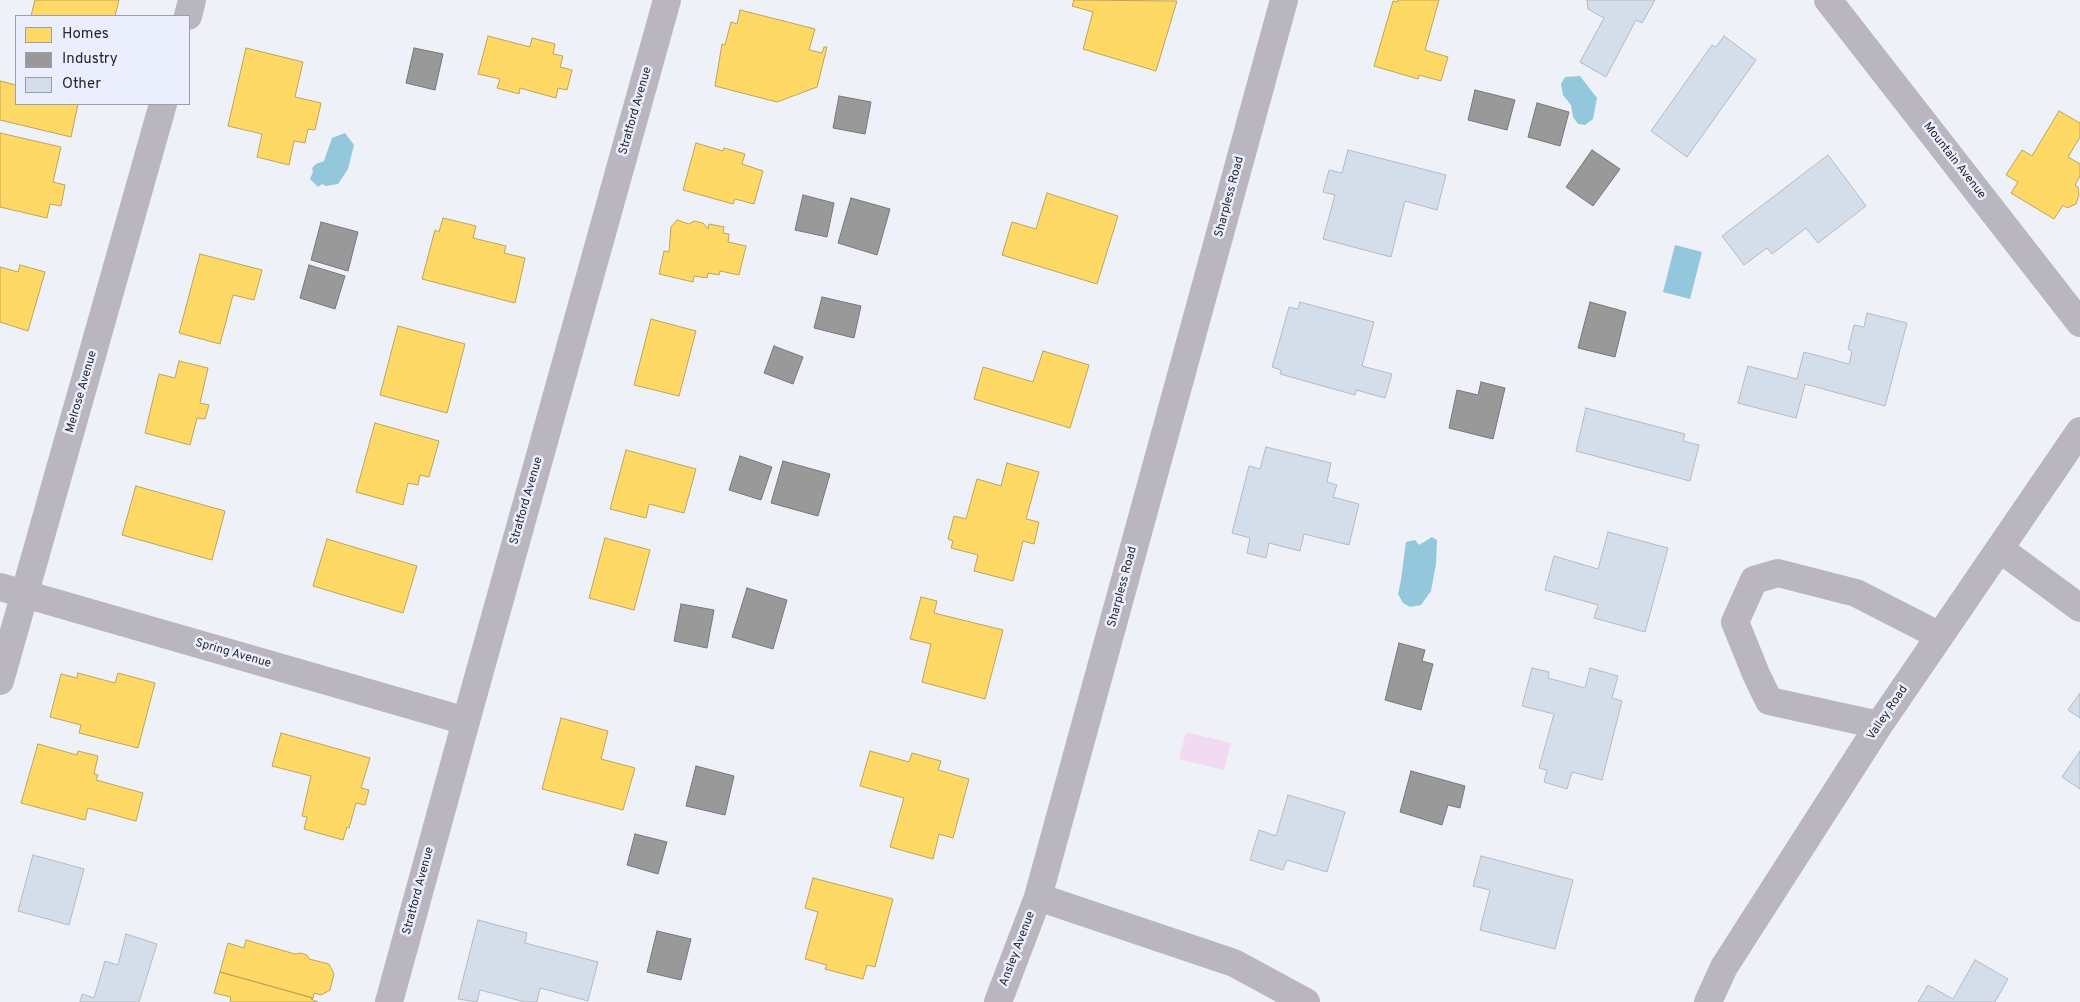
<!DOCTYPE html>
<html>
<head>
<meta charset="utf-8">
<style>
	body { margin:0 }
	#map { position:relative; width:2080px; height:1002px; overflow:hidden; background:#eff1f9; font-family:Overpass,sans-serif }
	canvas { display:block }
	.legend { position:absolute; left:15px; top:15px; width:175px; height:90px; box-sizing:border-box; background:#ebeefd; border:1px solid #9c9ead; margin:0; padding:6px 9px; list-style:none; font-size:15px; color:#252734 }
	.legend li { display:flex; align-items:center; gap:10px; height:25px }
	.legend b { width:25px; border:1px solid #9c9ead }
</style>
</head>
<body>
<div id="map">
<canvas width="2080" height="1002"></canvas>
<ul class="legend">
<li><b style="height:14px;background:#ffd966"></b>Homes</li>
<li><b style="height:14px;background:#999"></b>Industry</li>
<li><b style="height:14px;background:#d4deeb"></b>Other</li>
</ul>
</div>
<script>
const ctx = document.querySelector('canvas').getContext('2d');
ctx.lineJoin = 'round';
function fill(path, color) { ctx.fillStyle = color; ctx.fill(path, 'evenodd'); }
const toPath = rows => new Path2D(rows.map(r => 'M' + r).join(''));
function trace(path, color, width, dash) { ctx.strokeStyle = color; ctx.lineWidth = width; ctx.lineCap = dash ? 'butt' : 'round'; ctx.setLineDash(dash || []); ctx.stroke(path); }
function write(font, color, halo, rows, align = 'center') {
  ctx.font = font + ' Overpass,sans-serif'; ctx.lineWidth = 5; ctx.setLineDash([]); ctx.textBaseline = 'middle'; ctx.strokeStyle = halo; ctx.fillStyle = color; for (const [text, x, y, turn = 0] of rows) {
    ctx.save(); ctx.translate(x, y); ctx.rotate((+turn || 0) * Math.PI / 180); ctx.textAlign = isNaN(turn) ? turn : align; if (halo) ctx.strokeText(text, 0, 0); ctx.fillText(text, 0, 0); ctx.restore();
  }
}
fill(toPath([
	[1186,732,1231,743,1224,770,1179,759]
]), '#f2daf2');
fill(toPath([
	[1580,76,1597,98,1593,119,1585,125,1578,124,1573,117,1571,105,1563,95,1561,84,1565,77],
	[345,133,354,145,348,169,338,184,326,186,322,184,318,187,310,179,313,172,312,168,316,164,324,161,332,138],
	[1675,245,1702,252,1690,299,1663,292],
	[1432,537,1437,540,1436,564,1431,591,1421,605,1410,607,1403,603,1398,594,1401,580,1406,542,1415,540,1419,545]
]), '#92c7dc');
const homes = toPath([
	[35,0,119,0,115,16,31,16,35,0],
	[1074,0,1177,1,1156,71,1083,49,1093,12,1072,6,1074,0],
	[1398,0,1439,0,1425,50,1448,57,1441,81,1419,75,1418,79,1374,66,1393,1,1397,2,1398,0],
	[740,10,815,29,809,50,822,53,824,47,827,47,817,87,777,102,715,86,722,44,725,45,731,22,737,24,740,10],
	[488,36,530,47,532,38,555,44,553,54,563,56,560,67,572,70,567,90,558,88,556,98,520,88,519,94,497,88,500,79,478,74,488,36],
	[246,48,303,62,295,97,321,103,315,130,308,129,305,143,294,141,289,165,257,157,262,134,228,126,246,48],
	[0,81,16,85,16,104,78,104,71,137,0,120,0,81],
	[2059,111,2080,123,2080,137,2068,157,2080,164,2080,176,2075,185,2078,187,2079,195,2076,204,2067,208,2063,205,2054,219,2011,193,2018,182,2006,175,2022,150,2032,156,2059,111],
	[0,133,61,147,53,182,65,185,61,206,50,204,47,218,0,207,0,133],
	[696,143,723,151,724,148,745,154,742,164,763,171,754,204,735,199,733,204,683,190,696,143],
	[1047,193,1118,216,1097,284,1002,255,1012,222,1036,229,1047,193],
	[443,218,476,226,473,238,506,246,504,253,525,258,515,303,422,279,435,230,439,232,443,218],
	[677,220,689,224,694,221,703,223,708,229,709,224,724,227,723,233,729,234,728,242,746,246,739,275,720,271,719,275,708,273,707,278,694,276,693,282,659,274,664,251,669,252,671,227,677,220],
	[200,254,262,270,254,300,233,295,220,344,179,333,200,254],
	[20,265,45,272,28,331,0,322,0,267,18,272,20,265],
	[651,319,696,331,679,396,634,385,651,319],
	[398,326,465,344,447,413,380,395,398,326],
	[1043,351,1089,365,1070,428,974,399,983,367,1033,382,1043,351],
	[179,361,208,368,200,403,209,405,205,419,197,418,190,445,145,433,159,374,175,378,179,361],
	[375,423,439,441,429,477,420,475,418,485,408,483,403,505,356,492,375,423],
	[626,450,696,469,684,513,649,504,646,518,610,509,626,450],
	[1007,463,1039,472,1026,519,1039,522,1034,544,1023,541,1013,581,974,571,978,555,951,548,953,541,948,539,954,516,966,519,977,479,1001,486,1007,463],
	[136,486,225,511,212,560,122,535,136,486],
	[605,538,650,550,634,610,589,598,605,538],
	[327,539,417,566,403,613,313,586,327,539],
	[921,597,937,601,934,613,1003,630,985,699,922,682,931,644,910,639,921,597],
	[78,673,115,683,118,673,155,683,138,748,79,733,81,725,50,717,61,674,77,678,78,673],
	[561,718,608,731,601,759,635,768,623,810,542,789,561,718],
	[281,733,370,758,361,788,369,790,365,805,356,803,349,828,347,827,343,840,304,829,307,817,302,816,311,776,272,766,281,733],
	[38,744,77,755,78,751,98,756,94,774,98,775,96,780,143,793,136,821,88,808,85,820,21,803,38,744],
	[870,751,909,762,912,753,941,761,938,770,969,779,953,838,939,834,933,859,890,847,904,798,860,786,870,751],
	[813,878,893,899,875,967,867,965,863,979,825,969,827,965,805,959,818,912,805,908,813,878],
	[246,940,295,954,301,953,307,955,309,959,329,964,334,974,330,990,321,995,314,993,313,998,220,972,228,943,244,948,246,940],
	[220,972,313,998,311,999,318,1002,230,1002,231,997,214,993,220,972]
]);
fill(homes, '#ffd966');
trace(homes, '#bea457', 1);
const industry = toPath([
	[414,48,443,54,435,90,406,83,414,48],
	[1475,90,1515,100,1507,130,1468,120,1475,90],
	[839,96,871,102,865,134,833,128,839,96],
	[1537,103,1569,112,1560,146,1528,137,1537,103],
	[1592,150,1620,169,1593,206,1566,187,1592,150],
	[803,195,834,203,827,237,795,230,803,195],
	[851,198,890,209,877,255,838,243,851,198],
	[321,222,358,232,348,271,311,260,321,222],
	[309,265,345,276,335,309,300,298,309,265],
	[822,297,861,306,854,338,814,328,822,297],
	[1590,302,1626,312,1615,357,1578,348,1590,302],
	[774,346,803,357,793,384,764,373,774,346],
	[1481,382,1505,388,1493,439,1449,428,1457,390,1478,395,1481,382],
	[740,456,772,467,761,500,729,490,740,456],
	[783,461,830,474,818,516,771,503,783,461],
	[747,588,787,600,773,649,732,637,747,588],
	[681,604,714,610,707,648,674,641,681,604],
	[1399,643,1425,650,1422,661,1433,664,1421,710,1385,700,1399,643],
	[696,766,734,776,725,815,686,806,696,766],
	[1411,771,1465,786,1460,808,1448,805,1442,825,1400,812,1411,771],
	[635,834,667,842,658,874,627,865,635,834],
	[657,931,691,939,681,980,647,972,657,931]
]);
fill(industry, '#999');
trace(industry, '#76777b', 1);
const building = toPath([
	[1587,0,1655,0,1642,23,1636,20,1606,77,1580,62,1604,18,1588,9,1587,0],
	[1724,36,1756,60,1687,157,1651,131,1712,45,1716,47,1724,36],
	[1348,150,1446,175,1437,210,1405,201,1391,257,1323,239,1335,195,1323,192,1329,170,1342,173,1348,150],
	[1828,155,1866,206,1818,243,1806,228,1772,254,1767,248,1744,265,1722,236,1828,155],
	[1300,302,1374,322,1362,366,1392,374,1385,398,1356,390,1355,395,1280,374,1281,370,1272,367,1289,307,1298,309,1300,302],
	[1867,313,1907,323,1885,406,1805,384,1796,418,1738,403,1748,366,1797,379,1804,352,1849,364,1852,351,1848,349,1854,325,1864,327,1867,313],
	[1586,408,1685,434,1683,441,1699,445,1690,481,1576,451,1586,408],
	[1266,447,1331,463,1327,482,1337,485,1333,497,1359,504,1349,545,1304,534,1300,551,1269,543,1266,558,1247,553,1250,538,1232,533,1249,466,1260,469,1266,447],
	[1608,532,1668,548,1645,632,1594,618,1598,605,1545,590,1554,556,1598,569,1608,532],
	[1532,668,1549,672,1548,678,1585,688,1590,668,1618,676,1612,698,1622,701,1602,780,1572,772,1567,789,1544,782,1547,770,1539,768,1554,714,1522,706,1532,668],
	[2080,693,2080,718,2068,710,2080,693],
	[2080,751,2080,789,2062,777,2080,751],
	[1288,795,1345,812,1327,872,1287,860,1283,870,1250,860,1259,830,1276,836,1288,795],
	[33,855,84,869,69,925,18,911,33,855],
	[1481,856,1573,880,1555,949,1480,930,1490,890,1473,886,1481,856],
	[478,920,527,933,525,943,598,962,588,1001,540,988,537,1002,525,1002,480,990,477,1002,458,999,478,920],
	[126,934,157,944,139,1002,80,1002,82,994,94,998,105,961,118,965,126,934],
	[1975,960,2008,979,1995,1002,1918,1002,1928,985,1953,999,1975,960]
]);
fill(building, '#d4deeb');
trace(building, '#b4b9c2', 1);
trace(toPath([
	[1828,0,2080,323],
	[188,16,192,0],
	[2000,549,2080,608],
	[0,587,466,721],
	[0,681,163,104],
	[1879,725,1769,701,1756,674,1735,622,1754,580,1778,573,1856,593,1940,636],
	[1038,897,1234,963,1306,1002],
	[389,1002,466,721,667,0],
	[998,1002,1038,897,1284,0],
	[1708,1002,1724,967,1879,725,2080,431]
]), '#b9b6bf', 28);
write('12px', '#252734', '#ebeefd', [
	["Stratford Avenue",636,111,-74],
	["Mountain Avenue",1954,161,52],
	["Sharpless Road",1230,197,-75],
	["Melrose Avenue",82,392,-74],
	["Stratford Avenue",527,501,-74],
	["Sharpless Road",1123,587,-75],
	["Spring Avenue",233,654,16],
	["Valley Road",1888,713,-56],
	["Stratford Avenue",419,891,-75],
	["Ansley Avenue",1018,949,-69]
]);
</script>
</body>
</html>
